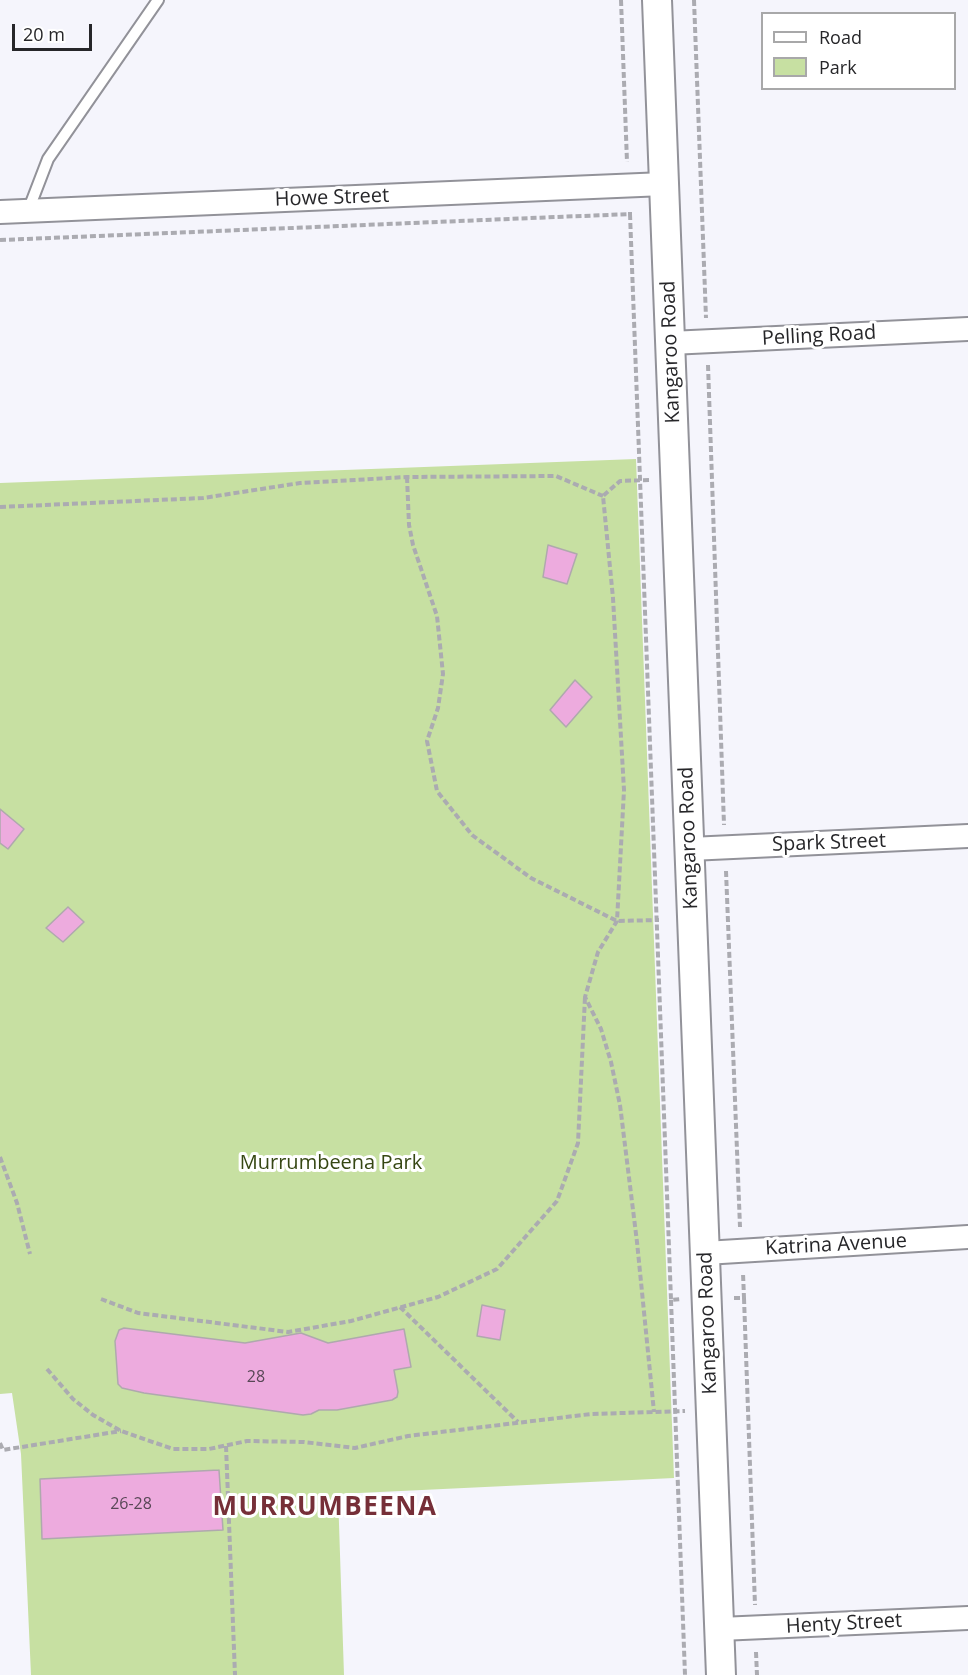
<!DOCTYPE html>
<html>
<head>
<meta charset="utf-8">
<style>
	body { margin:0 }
	#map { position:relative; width:968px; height:1675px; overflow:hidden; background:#f5f5fc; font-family:"Open Sans",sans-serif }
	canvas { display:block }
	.legend { position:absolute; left:761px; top:12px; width:195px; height:78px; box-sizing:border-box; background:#fff; border:2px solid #a8a8a9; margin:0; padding:8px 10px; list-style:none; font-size:18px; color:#262629 }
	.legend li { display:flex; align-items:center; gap:12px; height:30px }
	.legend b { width:30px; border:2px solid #a8a8a9 }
	.scale { position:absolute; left:12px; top:24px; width:80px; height:27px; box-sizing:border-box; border:3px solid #262629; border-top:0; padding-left:8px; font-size:18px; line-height:21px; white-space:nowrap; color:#262629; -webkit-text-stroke:4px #fff; paint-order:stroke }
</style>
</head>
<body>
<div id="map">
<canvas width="968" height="1675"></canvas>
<ul class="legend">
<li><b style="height:8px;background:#fff"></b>Road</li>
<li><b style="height:16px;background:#c7e0a2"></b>Park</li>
</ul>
<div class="scale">20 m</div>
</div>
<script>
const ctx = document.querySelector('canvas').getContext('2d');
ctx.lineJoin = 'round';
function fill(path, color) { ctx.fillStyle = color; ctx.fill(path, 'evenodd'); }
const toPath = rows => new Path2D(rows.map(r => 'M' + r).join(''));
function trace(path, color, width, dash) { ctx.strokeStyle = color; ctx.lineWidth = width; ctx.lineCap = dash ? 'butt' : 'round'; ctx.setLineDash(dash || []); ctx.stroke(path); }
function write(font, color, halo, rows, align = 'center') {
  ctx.font = font + ' "Open Sans",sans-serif'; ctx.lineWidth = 6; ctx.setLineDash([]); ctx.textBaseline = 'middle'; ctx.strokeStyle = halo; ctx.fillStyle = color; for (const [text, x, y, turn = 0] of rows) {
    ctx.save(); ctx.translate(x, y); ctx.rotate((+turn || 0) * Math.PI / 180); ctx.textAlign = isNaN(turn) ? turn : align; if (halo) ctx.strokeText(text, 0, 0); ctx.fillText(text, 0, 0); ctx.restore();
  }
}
fill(toPath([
	[636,459,674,1478,338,1494,344,1675,31,1675,21,1454,12,1393,0,1394,0,483]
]), '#c7e0a2');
const building = toPath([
	[548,545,577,554,567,584,543,577,548,545],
	[575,680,592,697,566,727,550,710,575,680],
	[0,809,24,829,8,849,0,843,0,809],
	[68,907,84,922,63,942,46,928,68,907],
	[482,1305,505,1310,500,1340,477,1336,482,1305],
	[124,1328,245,1343,301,1333,328,1343,404,1329,411,1367,394,1370,398,1392,397,1397,392,1400,337,1410,319,1410,311,1414,303,1415,144,1393,122,1388,118,1384,115,1341,119,1330,124,1328],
	[219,1470,223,1530,42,1539,40,1479,219,1470]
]);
fill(building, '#edabde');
trace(building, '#afa9ad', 1.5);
const service = toPath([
	[28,211,48,159,158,0]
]);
const minor = toPath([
	[0,212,664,184],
	[670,343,968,329],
	[690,849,968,836],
	[705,1253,968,1237],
	[720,1629,968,1618]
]);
const tertiary = toPath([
	[657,0,721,1675]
]);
trace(service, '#929299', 14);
trace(minor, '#929299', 26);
trace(tertiary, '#929299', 32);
trace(toPath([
	[621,0,627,162],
	[694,0,706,318],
	[630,214,671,1300,682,1299],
	[0,240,630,214,630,212],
	[708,365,724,825],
	[407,477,409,525,413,545,437,616,443,674,438,708,427,741,437,791,472,835,531,878,617,921,659,920],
	[649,480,620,481,603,496,613,598,624,790,617,921,598,952,585,997,601,1029,611,1062,620,1105,637,1242,654,1412],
	[0,507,203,498,300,483,407,477,556,476,603,496],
	[726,871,740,1227],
	[0,1157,17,1203,30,1254],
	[734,1298,744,1298,743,1273],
	[744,1298,755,1605],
	[101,1299,138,1313,288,1332,351,1321,438,1297,497,1269,557,1201,578,1143,585,997],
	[671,1300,685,1675],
	[400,1307,518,1422],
	[47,1369,73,1399,93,1415,121,1431,173,1449,209,1449,247,1441,304,1442,355,1448,408,1436,591,1414,685,1411],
	[0,1443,3,1450,121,1431],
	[226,1446,235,1675],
	[756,1652,757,1675]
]), '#ababb1', 4, [6, 3]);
trace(service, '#fff', 10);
trace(minor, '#fff', 22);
trace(tertiary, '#fff', 28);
write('16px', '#584756', null, [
	["28",256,1377],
	["26-28",131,1504]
]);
write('20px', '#262629', '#fff', [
	["Howe Street",332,198,-2],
	["Pelling Road",819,336,-3],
	["Kangaroo Road",671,352,-92],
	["Kangaroo Road",689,838,-92],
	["Spark Street",829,843,-2],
	["Katrina Avenue",836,1245,-3],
	["Kangaroo Road",708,1323,-92],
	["Henty Street",844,1624,-3]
]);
write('20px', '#364713', '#fff', [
	["Murrumbeena Park",331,1163]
]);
ctx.letterSpacing = '1.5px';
write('bold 26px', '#762f38', '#fff', [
	["MURRUMBEENA",325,1508]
]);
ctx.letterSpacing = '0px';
</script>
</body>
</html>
